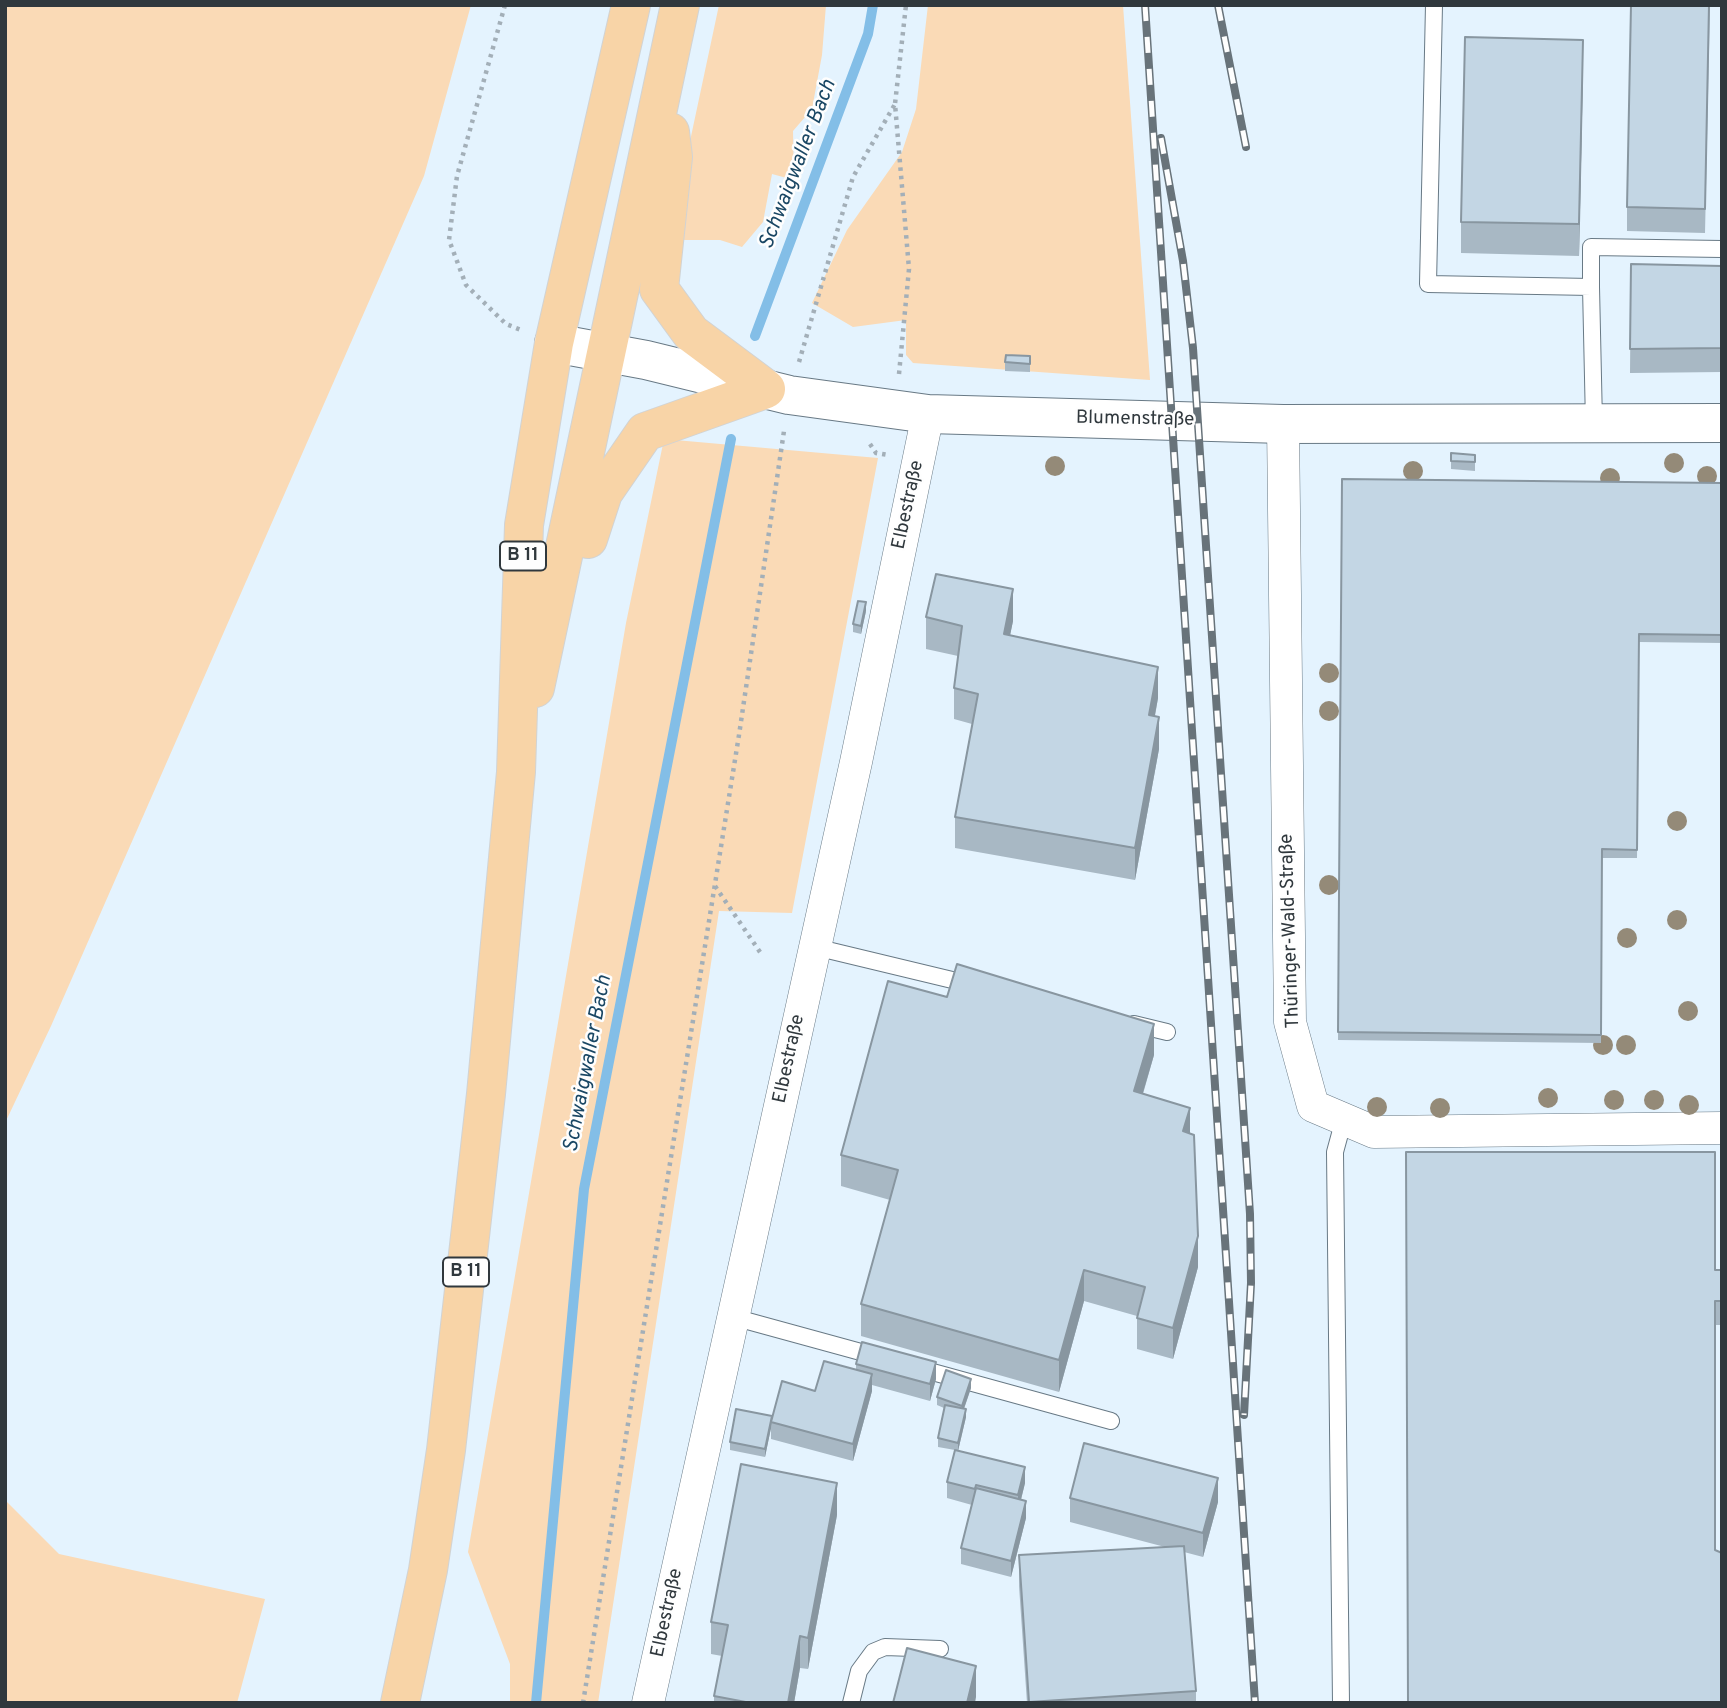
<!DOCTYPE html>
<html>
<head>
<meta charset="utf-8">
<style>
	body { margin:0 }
	#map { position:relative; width:1727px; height:1708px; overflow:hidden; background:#e4f3fe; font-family:Overpass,sans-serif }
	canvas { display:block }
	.frame { position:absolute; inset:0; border:7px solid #30383d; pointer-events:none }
</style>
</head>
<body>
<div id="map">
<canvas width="1727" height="1708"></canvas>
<div class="frame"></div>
</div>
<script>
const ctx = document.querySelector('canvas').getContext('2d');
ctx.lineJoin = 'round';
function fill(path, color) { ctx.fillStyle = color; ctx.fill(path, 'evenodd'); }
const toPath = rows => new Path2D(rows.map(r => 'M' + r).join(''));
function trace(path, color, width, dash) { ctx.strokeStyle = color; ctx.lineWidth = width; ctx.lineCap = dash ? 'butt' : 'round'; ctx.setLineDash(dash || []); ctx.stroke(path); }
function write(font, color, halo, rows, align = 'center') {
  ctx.font = font + ' Overpass,sans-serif'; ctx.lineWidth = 5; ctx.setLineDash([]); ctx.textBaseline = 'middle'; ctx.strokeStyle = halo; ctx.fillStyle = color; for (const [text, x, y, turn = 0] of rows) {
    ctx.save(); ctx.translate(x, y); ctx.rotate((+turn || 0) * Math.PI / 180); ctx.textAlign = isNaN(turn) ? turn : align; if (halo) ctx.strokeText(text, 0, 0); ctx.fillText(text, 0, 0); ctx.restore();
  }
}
fill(toPath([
	[5,5,471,5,424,176,51,1026,5,1123],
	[719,5,826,5,822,55,812,109,793,131,794,180,772,174,763,222,742,247,720,240,684,240,683,174],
	[928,5,1123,5,1150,380,913,363,906,355,906,320,853,327,812,303,847,230,902,152,916,109],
	[664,439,878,458,792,913,719,911,598,1703,510,1703,510,1664,468,1552,626,623],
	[5,1500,59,1554,265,1599,237,1703,5,1703]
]), '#fadab6');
trace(toPath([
	[755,336,868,34,873,5],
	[536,1703,584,1189,731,439]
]), '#83bee7', 10);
const lane = toPath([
	[1434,5,1428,284,1591,287,1594,423],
	[1591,287,1591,247,1722,249],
	[815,947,973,985],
	[1134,1024,1167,1032],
	[733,1317,879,1357],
	[918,1368,1111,1421],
	[851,1703,859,1671,873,1652,885,1647,940,1649],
	[1341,1703,1335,1152,1344,1119]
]);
const street = toPath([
	[1283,424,1290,1022,1313,1106,1374,1132,1722,1128],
	[648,1703,856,762,928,414]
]);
const secondary = toPath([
	[554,343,646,360,789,395,928,414,1283,424,1722,423]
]);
const primary = toPath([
	[670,132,673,157,659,289,691,333,766,389],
	[588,539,603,493,645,432,766,389],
	[535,688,680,5],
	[400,1703,428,1570,446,1450,486,1094,516,772,524,525,554,343,631,5]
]);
trace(lane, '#687985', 18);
trace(street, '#687985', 33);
trace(secondary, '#687985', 40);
trace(primary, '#d1d3d4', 40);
trace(toPath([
	[505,5,457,176,449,240,466,285,506,324,521,330],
	[799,362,853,177,895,104],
	[899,374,909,269,895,104,906,5],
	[870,444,876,453,888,455],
	[715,886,762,955],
	[583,1703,739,735,784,431]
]), '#a3afb8', 4.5, [3.5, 5]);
trace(lane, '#fff', 16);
trace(street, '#fff', 32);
trace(secondary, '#fff', 38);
trace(primary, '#f8d4a7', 38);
const rail = toPath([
	[1145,5,1255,1703],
	[1218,5,1246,147],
	[1161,138,1183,261,1193,348,1250,1214,1251,1283,1244,1415]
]);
trace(rail, '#68737a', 8);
trace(rail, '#fefefe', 5, [16]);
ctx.fillStyle = '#948a78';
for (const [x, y] of [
	[1674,463],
	[1055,466],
	[1413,471],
	[1707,476],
	[1610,478],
	[1329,673],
	[1329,711],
	[1677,821],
	[1329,885],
	[1677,920],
	[1627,938],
	[1688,1011],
	[1603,1045],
	[1626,1045],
	[1548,1098],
	[1614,1100],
	[1654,1100],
	[1689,1105],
	[1377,1107],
	[1440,1108]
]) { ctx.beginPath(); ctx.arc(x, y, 10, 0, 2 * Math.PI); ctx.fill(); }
fill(toPath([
	[1710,5,1705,233,1627,231,1627,207],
	[1583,71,1579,256,1461,253,1461,222],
	[1631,264,1722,266,1722,372,1630,373],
	[1030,356,1030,372,1005,371,1005,362],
	[1451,453,1475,455,1475,471,1451,469],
	[1342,479,1722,483,1722,643,1639,642,1637,858,1602,858,1601,1043,1338,1040],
	[866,611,861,634,853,632,853,624],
	[926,617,1013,621,1010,635,1158,698,1155,716,1159,749,1135,880,955,848,955,817,972,724,954,719,954,688,958,656,926,649],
	[1154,1055,1143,1094,1190,1133,1198,1267,1173,1359,1137,1349,1137,1316,1084,1301,1059,1392,861,1336,861,1304,890,1200,841,1186,841,1155],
	[1715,1270,1722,1270,1722,1325,1715,1325,1715,1550,1408,1703],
	[856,1364,936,1379,930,1401,872,1385,872,1391,853,1461,771,1439,771,1428,765,1457,730,1450,730,1442,772,1419,815,1391,856,1370],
	[971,1388,964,1409,966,1417,958,1451,1025,1483,1021,1500,1026,1518,1011,1577,961,1564,961,1548,972,1505,947,1498,947,1482,955,1450,938,1447,938,1438,944,1408,937,1405,937,1397],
	[1070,1498,1218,1502,1203,1557,1184,1552,1196,1691,1196,1703,1027,1703,1019,1586,1019,1555,1165,1547,1070,1522],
	[837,1515,808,1669,800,1668,794,1703,714,1703,714,1696,722,1656,711,1654,711,1622]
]), '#a8b8c4');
fill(toPath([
	[1583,40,1583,71,1579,256,1579,224],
	[1013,589,1013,621,1004,665,1004,634],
	[866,602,866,611,861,634,861,626],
	[1158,667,1158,698,1149,747,1149,715],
	[1159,717,1159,749,1135,880,1135,848],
	[1154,1024,1154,1055,1134,1123,1134,1091],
	[1190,1108,1190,1140,1183,1131],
	[1198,1236,1198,1267,1173,1359,1173,1328],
	[1084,1270,1084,1301,1059,1392,1059,1360],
	[936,1362,936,1379,930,1401,930,1384],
	[872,1374,872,1391,853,1461,853,1444],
	[971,1379,971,1388,962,1414,962,1406],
	[966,1409,966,1417,958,1451,958,1443],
	[772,1416,771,1428,765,1457,765,1449],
	[1025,1467,1025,1483,1018,1511,1018,1495],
	[1218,1478,1218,1502,1203,1557,1203,1533],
	[837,1483,837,1515,808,1669,808,1638],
	[1026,1501,1026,1518,1011,1577,1011,1561],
	[800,1636,800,1668,794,1703,788,1703],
	[976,1666,976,1697,975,1703,967,1703]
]), '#8896a0');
const building = toPath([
	[1631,5,1709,5,1705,209,1627,207,1631,5],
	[1465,37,1583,40,1579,224,1461,222,1465,37],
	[1631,264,1722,266,1722,348,1630,349,1631,264],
	[1006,355,1030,356,1030,364,1005,362,1006,355],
	[1451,453,1475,455,1475,462,1451,461,1451,453],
	[1342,479,1722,483,1722,635,1639,634,1637,850,1602,849,1601,1035,1338,1032,1342,479],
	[936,574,1013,589,1004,634,1158,667,1149,715,1159,717,1135,848,955,817,978,694,954,688,962,626,926,617,936,574],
	[858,601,866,602,861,626,853,624,858,601],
	[957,964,1154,1024,1134,1091,1190,1108,1183,1131,1194,1135,1198,1236,1173,1328,1137,1318,1145,1287,1084,1270,1059,1360,861,1304,898,1170,841,1155,888,981,947,997,957,964],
	[1406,1152,1715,1152,1715,1270,1722,1270,1722,1301,1715,1301,1715,1550,1722,1553,1722,1703,1408,1703,1406,1152],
	[862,1342,936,1362,930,1384,856,1364,862,1342],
	[824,1361,872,1374,853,1444,771,1422,782,1381,815,1391,824,1361],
	[946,1370,971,1379,962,1406,937,1397,946,1370],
	[945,1405,966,1409,958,1443,938,1438,945,1405],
	[736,1409,772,1416,765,1449,730,1442,736,1409],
	[1084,1443,1218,1478,1203,1533,1070,1498,1084,1443],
	[955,1450,1025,1467,1018,1495,976,1485,975,1489,947,1482,955,1450],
	[741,1464,837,1483,808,1638,800,1636,788,1703,751,1703,714,1696,728,1625,711,1622,741,1464],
	[976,1488,1026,1501,1011,1561,961,1548,976,1488],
	[1184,1546,1196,1691,1029,1702,1019,1555,1184,1546],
	[907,1648,976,1666,967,1703,893,1703,907,1648]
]);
fill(building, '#c3d6e4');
trace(building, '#8896a0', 2);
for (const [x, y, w] of [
	[523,556,46],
	[466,1272,46]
]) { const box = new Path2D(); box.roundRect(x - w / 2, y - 14.5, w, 29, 5); ctx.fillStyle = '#fefefe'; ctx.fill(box); trace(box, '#30383d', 2); }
write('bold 18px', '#30383d', null, [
	["B 11",523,556],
	["B 11",466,1272]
]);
write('19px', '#30383d', '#fefefe', [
	["Blumenstraße",1135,420,1],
	["Elbestraße",909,505,-78],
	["Thüringer-Wald-Straße",1291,931,-92],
	["Elbestraße",790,1059,-78],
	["Elbestraße",668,1613,-78]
]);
write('italic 21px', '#1a4764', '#fefefe', [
	["Schwaigwaller Bach",799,165,-69],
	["Schwaigwaller Bach",589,1064,-79]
]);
</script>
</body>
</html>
